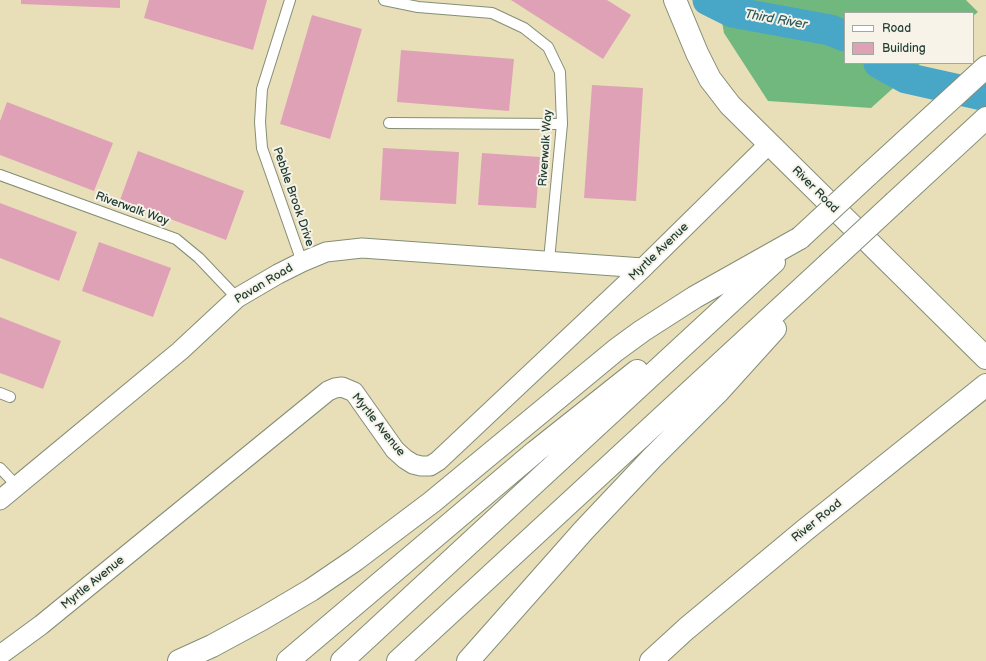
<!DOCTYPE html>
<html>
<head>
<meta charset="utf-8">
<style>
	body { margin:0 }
	#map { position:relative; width:986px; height:661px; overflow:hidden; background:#e8dfb9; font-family:"Balsamiq Sans",sans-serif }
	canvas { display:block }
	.legend { position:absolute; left:844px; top:12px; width:130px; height:52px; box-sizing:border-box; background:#f7f3e8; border:1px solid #a1aaa0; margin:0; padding:5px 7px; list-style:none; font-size:12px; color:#1f3d34 }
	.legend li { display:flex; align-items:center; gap:8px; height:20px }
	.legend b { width:20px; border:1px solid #a1aaa0 }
</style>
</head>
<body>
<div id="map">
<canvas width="986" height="661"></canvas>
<ul class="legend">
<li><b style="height:5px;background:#fff"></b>Road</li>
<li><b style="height:11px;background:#dfa1b6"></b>Building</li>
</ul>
</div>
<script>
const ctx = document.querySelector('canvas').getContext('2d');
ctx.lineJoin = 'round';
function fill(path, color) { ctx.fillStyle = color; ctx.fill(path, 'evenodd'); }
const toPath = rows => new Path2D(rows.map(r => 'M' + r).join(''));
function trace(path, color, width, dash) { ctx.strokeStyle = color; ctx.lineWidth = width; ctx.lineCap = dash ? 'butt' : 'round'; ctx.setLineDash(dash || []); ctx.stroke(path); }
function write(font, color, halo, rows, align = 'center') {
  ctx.font = font + ' "Balsamiq Sans",sans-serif'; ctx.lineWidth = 4; ctx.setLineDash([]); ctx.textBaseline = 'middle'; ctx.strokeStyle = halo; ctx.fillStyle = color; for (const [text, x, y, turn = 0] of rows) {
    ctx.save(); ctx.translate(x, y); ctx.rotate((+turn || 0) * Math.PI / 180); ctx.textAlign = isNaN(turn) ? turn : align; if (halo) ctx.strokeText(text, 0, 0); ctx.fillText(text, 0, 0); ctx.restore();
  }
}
fill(toPath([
	[718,0,966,0,978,12,973,16,973,13,845,13,845,63,921,63,871,108,768,101,724,33]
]), '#71b87e');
trace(toPath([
	[708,0,732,12,830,30,845,36],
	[879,63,906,78,986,96]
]), '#48a6c7', 31);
fill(toPath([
	[21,0,120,0,120,8,21,4],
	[149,0,267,0,253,50,144,18],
	[511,0,607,0,631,15,603,59],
	[312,15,362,29,330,139,280,124],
	[401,50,514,59,509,111,397,102],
	[592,85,643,88,636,201,584,198],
	[7,102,113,143,94,191,0,155,0,121],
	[383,148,459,152,456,204,380,200],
	[138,151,244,191,226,240,120,200],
	[482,153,540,157,536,208,478,205],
	[0,203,77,232,59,281,0,258],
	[99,242,171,268,153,317,82,291],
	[0,317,61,341,43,389,0,373]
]), '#dfa1b6');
const lane = toPath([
	[290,0,262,89,260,122,262,148,302,262],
	[384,0,418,7,492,13,524,28,548,47,560,72,562,124,549,260],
	[389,123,562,124],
	[0,175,176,239,199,258,237,298],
	[0,393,10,397],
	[0,468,17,486]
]);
const street = toPath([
	[0,500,180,351,237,298,278,274,302,262,326,252,362,248,643,268],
	[0,655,41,625,328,391,335,388,342,387,354,392,395,450,405,459,413,464,421,466,430,466,438,461,643,268,769,144]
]);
const secondary = toPath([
	[675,0,697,53,710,79,730,105,986,358],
	[651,661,686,629,805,530,986,385]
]);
const highway = toPath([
	[868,175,986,67],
	[895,202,986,118],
	[179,661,212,646,262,619,311,590,355,560,432,502,616,350,642,331,695,297,800,238],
	[288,661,535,452,637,371],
	[342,661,774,262],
	[398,661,827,265],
	[468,661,584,530,652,458,719,391,775,329]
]);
trace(lane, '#848e76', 12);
trace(street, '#848e76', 21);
trace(secondary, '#848e76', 24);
trace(highway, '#848e76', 24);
trace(lane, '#fff', 10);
trace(street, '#fff', 19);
trace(secondary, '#fff', 22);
trace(highway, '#fff', 22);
const highwayBridge = toPath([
	[800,238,868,175],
	[827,265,895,202]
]);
trace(highwayBridge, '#848e76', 24, []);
trace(highwayBridge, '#fff', 22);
write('12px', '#1f3d34', '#f7f3e8', [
	["Riverwalk Way",546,148,-86],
	["River Road",815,190,45],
	["Pebble Brook Drive",293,197,71],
	["Riverwalk Way",132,209,20],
	["Myrtle Avenue",659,252,-44],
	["Pavan Road",264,284,-31],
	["Myrtle Avenue",378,425,51],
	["River Road",817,521,-39],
	["Myrtle Avenue",93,583,-39]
]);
write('italic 13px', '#2b5c60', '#f7f3e8', [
	["Third River",776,20,10]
]);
</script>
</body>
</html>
